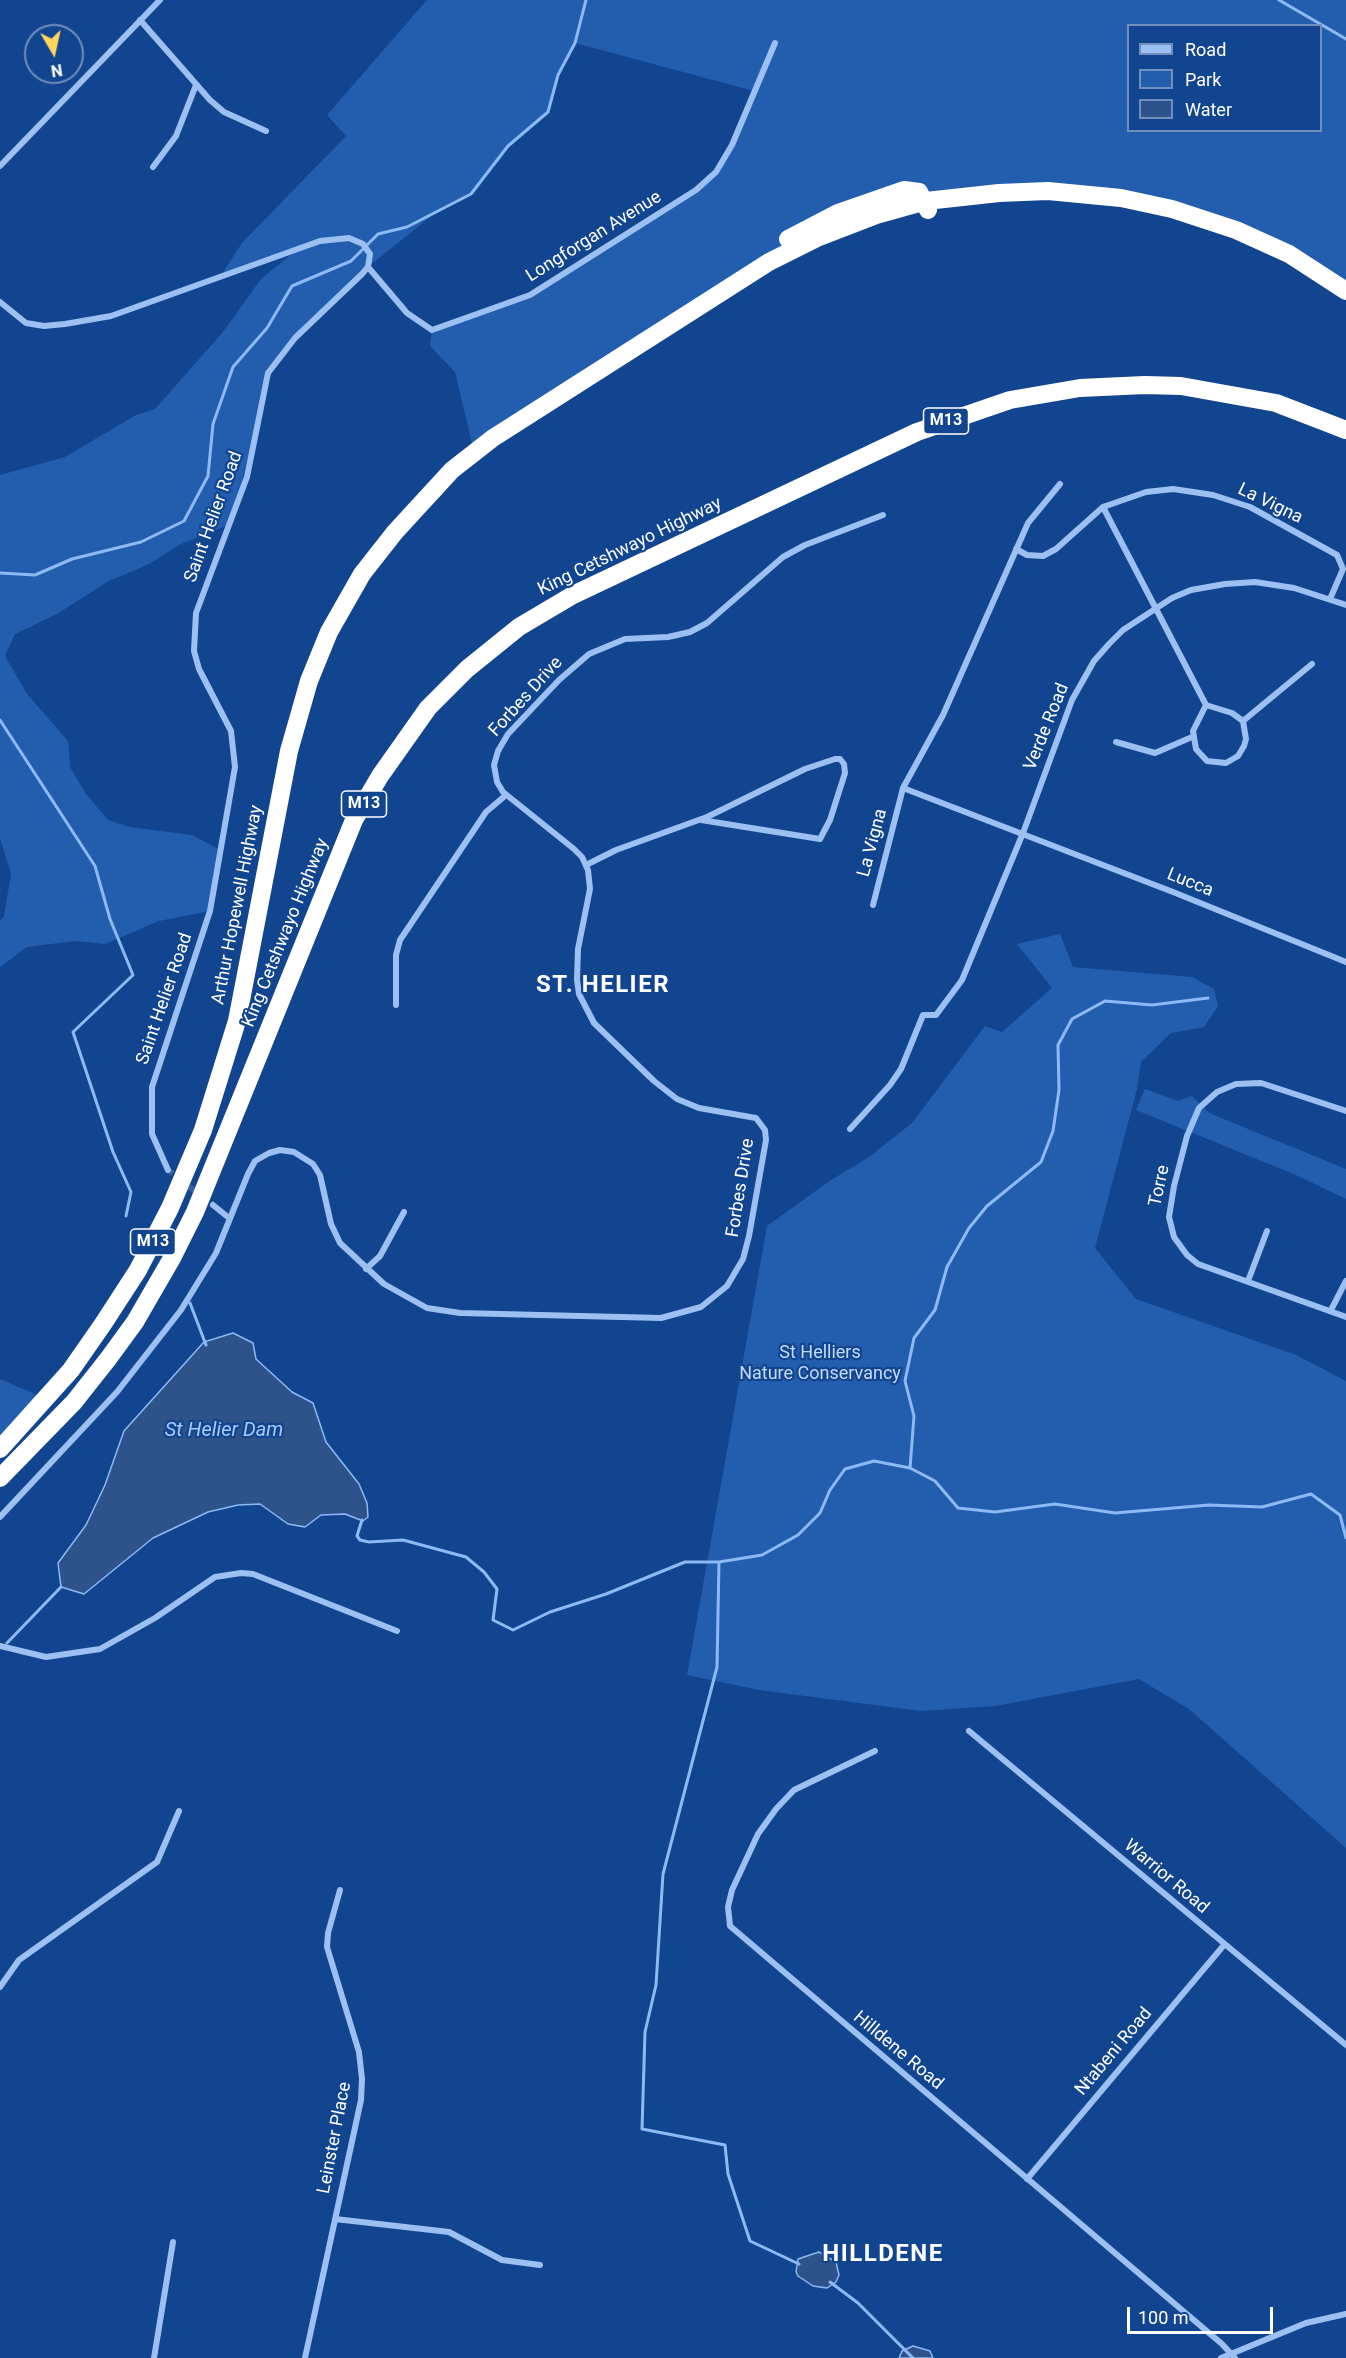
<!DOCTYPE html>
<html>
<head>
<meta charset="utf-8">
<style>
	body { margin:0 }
	#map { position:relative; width:1346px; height:2358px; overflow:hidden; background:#12458f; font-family:Roboto,sans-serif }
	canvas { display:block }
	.legend { position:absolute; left:1127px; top:24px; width:195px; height:108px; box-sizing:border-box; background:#12458f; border:2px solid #718fbc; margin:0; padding:8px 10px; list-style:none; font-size:18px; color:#fff }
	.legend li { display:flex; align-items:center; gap:12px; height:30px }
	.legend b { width:30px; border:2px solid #718fbc }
	.north { position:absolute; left:24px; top:24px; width:60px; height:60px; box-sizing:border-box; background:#12458f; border:2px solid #718fbc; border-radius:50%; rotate:171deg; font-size:16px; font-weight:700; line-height:24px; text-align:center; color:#fff }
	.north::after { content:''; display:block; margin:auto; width:21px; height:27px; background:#ffd55c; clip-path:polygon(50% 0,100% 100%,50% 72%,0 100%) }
	.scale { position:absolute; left:1127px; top:2307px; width:146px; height:27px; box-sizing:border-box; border:3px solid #fff; border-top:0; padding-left:8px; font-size:18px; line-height:21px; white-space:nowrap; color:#fff; -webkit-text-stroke:4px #12458f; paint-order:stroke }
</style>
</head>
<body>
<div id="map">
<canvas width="1346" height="2358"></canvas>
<ul class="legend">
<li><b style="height:8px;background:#9cc0f2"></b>Road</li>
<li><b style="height:16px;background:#235eae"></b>Park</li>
<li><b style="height:16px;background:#2e538a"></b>Water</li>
</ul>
<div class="north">N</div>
<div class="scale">100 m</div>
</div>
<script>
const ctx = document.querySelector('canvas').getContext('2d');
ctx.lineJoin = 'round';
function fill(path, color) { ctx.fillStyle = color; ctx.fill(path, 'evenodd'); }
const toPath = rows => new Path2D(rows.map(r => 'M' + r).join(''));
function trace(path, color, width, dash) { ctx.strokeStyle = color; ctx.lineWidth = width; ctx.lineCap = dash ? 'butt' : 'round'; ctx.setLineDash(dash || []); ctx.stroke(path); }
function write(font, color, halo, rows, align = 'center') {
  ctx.font = font + ' Roboto,sans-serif'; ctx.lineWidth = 4.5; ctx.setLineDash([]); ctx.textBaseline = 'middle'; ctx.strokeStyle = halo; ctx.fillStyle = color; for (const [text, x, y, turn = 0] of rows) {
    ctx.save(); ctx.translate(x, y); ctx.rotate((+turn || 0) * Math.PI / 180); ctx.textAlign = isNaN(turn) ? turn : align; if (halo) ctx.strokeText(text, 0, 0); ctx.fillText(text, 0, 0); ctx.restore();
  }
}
fill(toPath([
	[427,0,1346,0,1346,291,1289,254,1121,198,955,198,819,237,474,452,455,372,430,346,432,330,512,303,696,190,719,169,754,91,575,43,558,75,548,112,508,146,471,194,435,213,368,267,273,363,231,524,181,544,149,564,107,582,57,614,15,634,5,656,27,694,68,741,70,767,86,794,108,820,130,827,192,835,222,851,210,911,159,921,105,944,75,941,27,947,0,967,0,921,4,916,11,874,0,838,0,475,65,457,136,415,155,409,223,332,261,279,298,249,222,274,242,243,346,136,327,115],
	[1128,26,1320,26,1320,130,1128,130],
	[1060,934,1073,967,1192,977,1214,989,1218,1006,1204,1027,1171,1033,1141,1062,1137,1089,1095,1248,1136,1299,1296,1355,1346,1381,1346,1848,1189,1709,1139,1679,995,1706,921,1711,759,1690,687,1675,767,1226,828,1182,869,1157,912,1123,985,1026,1002,1032,1052,988,1017,944],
	[1145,1089,1178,1101,1192,1096,1209,1113,1346,1169,1346,1199,1296,1175,1136,1110],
	[0,1379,46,1399,0,1448]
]), '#235eae');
const water = toPath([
	[233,1333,253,1343,256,1359,292,1392,313,1403,326,1442,359,1484,367,1503,368,1517,363,1521,345,1514,321,1515,305,1527,288,1524,260,1504,238,1505,208,1512,153,1538,84,1594,61,1587,58,1563,86,1525,105,1485,124,1431,204,1342,233,1333],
	[819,2252,836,2262,839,2275,836,2282,827,2288,813,2286,798,2276,796,2272,798,2259,819,2252],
	[913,2346,930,2351,933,2358,899,2358,902,2351,913,2346]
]);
fill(water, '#2e538a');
trace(water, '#8dbaf5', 1.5);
trace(toPath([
	[1279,0,1346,39],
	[0,573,35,575,72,559,141,542,184,521,208,476,213,424,233,367,267,328,292,286,351,261,378,234,407,227,471,194,508,146,548,112,558,75,575,43,586,0],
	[0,720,95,866,110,919,133,975,73,1032,113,1152,131,1192,126,1216],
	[190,1303,206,1345],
	[910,1468,914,1416,905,1381,914,1338,935,1310,947,1267,969,1228,987,1206,1041,1162,1053,1131,1059,1090,1058,1045,1072,1019,1105,1001,1152,1005,1208,998],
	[362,1520,357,1536,360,1540,369,1542,403,1540,466,1557,484,1572,497,1589,493,1620,513,1630,550,1612,606,1594,685,1562,719,1562,762,1555,798,1535,820,1513,830,1490,845,1469,874,1461,910,1468,935,1481,958,1508,995,1512,1055,1504,1115,1513,1209,1505,1262,1507,1311,1494,1340,1515,1346,1538],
	[719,1562,717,1667,663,1874,656,1985,645,2032,642,2129,725,2145,728,2174,750,2241,799,2264],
	[7,1643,61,1587],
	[830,2282,858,2303,913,2358]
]), '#8dbaf5', 3);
trace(toPath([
	[168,1170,213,1205]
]), '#3661a0', 6, [6, 3]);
trace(toPath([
	[140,20,210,100,224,112,266,131],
	[0,166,160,0],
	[153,167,176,136,196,85],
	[368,267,407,313,432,330,530,295,696,190,716,172,732,145,775,43],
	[0,302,26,323,44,326,65,324,111,316,320,241,349,238,363,244,370,254,368,267,362,274,295,338,268,373,247,477,196,613,194,651,199,669,231,731,235,767,210,911,152,1087,152,1134,168,1170],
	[1060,484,1028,523,943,715,903,788,1173,892,1346,962],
	[1103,507,1206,705],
	[1016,549,1027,555,1043,556,1056,549,1103,507,1146,492,1173,489,1213,495,1250,507,1337,555,1343,569,1330,599],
	[1206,705,1232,713,1243,721,1246,739,1244,746,1238,756,1226,763,1207,761,1196,749,1193,731,1206,705],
	[1243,721,1312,664],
	[1116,742,1155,753,1192,737],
	[586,865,616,850,707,817,805,769,835,759,840,759,844,764,845,773,830,820,820,839,701,820],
	[873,905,903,788],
	[396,1005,396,955,400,940,486,812,506,795],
	[1346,1111,1261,1083,1236,1084,1217,1092,1199,1108,1187,1136,1174,1186,1169,1217,1174,1237,1187,1255,1198,1264,1346,1317],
	[850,1129,890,1085,901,1069,923,1015,936,1015,962,980,1023,833,1072,700,1094,661,1109,644,1123,630,1172,598,1191,590,1225,584,1255,582,1294,588,1346,605],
	[213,1205,229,1218],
	[366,1269,380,1256,404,1212],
	[1248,1281,1267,1231],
	[1331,1310,1346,1281],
	[0,1517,117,1392,181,1310,216,1253,248,1174,255,1161,269,1153,280,1150,294,1152,313,1164,320,1175,331,1224,340,1243,384,1284,427,1308,460,1313,661,1318,701,1307,727,1286,743,1259,749,1236,766,1140,765,1130,756,1118,699,1108,677,1099,654,1081,594,1023,579,994,577,980,578,949,590,889,588,870,582,857,574,849,503,792,497,782,494,765,498,751,508,734,559,680,589,654,625,639,668,637,690,632,707,623,783,557,805,545,883,515],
	[0,1646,46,1657,100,1649,155,1618,215,1577,241,1573,253,1574,397,1631],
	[969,1731,1346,2045],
	[875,1751,794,1790,776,1809,758,1834,732,1890,728,1907,730,1926,1222,2344,1235,2358],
	[0,1987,19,1960,157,1862,179,1811],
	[1027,2179,1224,1945],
	[335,2219,449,2232,502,2260,540,2265],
	[154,2358,173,2242],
	[305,2358,361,2100,362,2079,359,2052,327,1947,328,1933,340,1890],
	[1221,2358,1306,2323,1346,2314]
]), '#9cc0f2', 6);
trace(toPath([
	[788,239,838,213,904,190,919,192,928,210],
	[0,1449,71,1370,103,1324,138,1270,170,1208,203,1130,237,1021,289,751,309,681,329,632,362,574,395,532,452,470,493,438,769,262,819,237,876,215,926,201,999,193,1048,191,1121,198,1172,209,1236,230,1289,254,1346,291],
	[0,1478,74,1402,108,1359,135,1322,172,1258,195,1212,354,820,380,776,428,708,467,669,519,627,573,595,917,432,1010,400,1080,388,1145,385,1181,386,1276,403,1346,430]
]), '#fff', 18);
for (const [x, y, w] of [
	[946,421,45],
	[364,804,45],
	[153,1242,45]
]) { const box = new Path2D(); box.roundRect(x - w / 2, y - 13, w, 26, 4.5); ctx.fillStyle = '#12458f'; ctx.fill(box); trace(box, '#fff', 1.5); }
write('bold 16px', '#fff', null, [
	["M13",946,421],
	["M13",364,804],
	["M13",153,1242]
]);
write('18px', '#fff', '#12458f', [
	["Longforgan Avenue",594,237,-32],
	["La Vigna",1270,504,26],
	["Saint Helier Road",214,517,-70],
	["King Cetshwayo Highway",630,547,-26],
	["Forbes Drive",526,697,-48],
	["Verde Road",1047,727,-68],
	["La Vigna",873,843,-75],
	["Lucca",1190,883,22],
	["Arthur Hopewell Highway",238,905,-79],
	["King Cetshwayo Highway",286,933,-68],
	["Saint Helier Road",165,999,-71],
	["Torre",1160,1186,-78],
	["Forbes Drive",741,1188,-81],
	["Warrior Road",1166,1877,40],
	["Hilldene Road",898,2051,40],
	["Ntabeni Road",1114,2052,-50],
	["Leinster Place",335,2138,-79]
]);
write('18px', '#c3dbfd', '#12458f', [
	["St Helliers",820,1353],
	["Nature Conservancy",820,1374]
]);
write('italic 20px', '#a8caf9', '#12458f', [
	["St Helier Dam",224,1431]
]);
ctx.letterSpacing = '1.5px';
write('bold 24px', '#fff', '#12458f', [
	["ST. HELIER",603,986],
	["HILLDENE",883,2255]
]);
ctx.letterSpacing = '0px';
</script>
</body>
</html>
